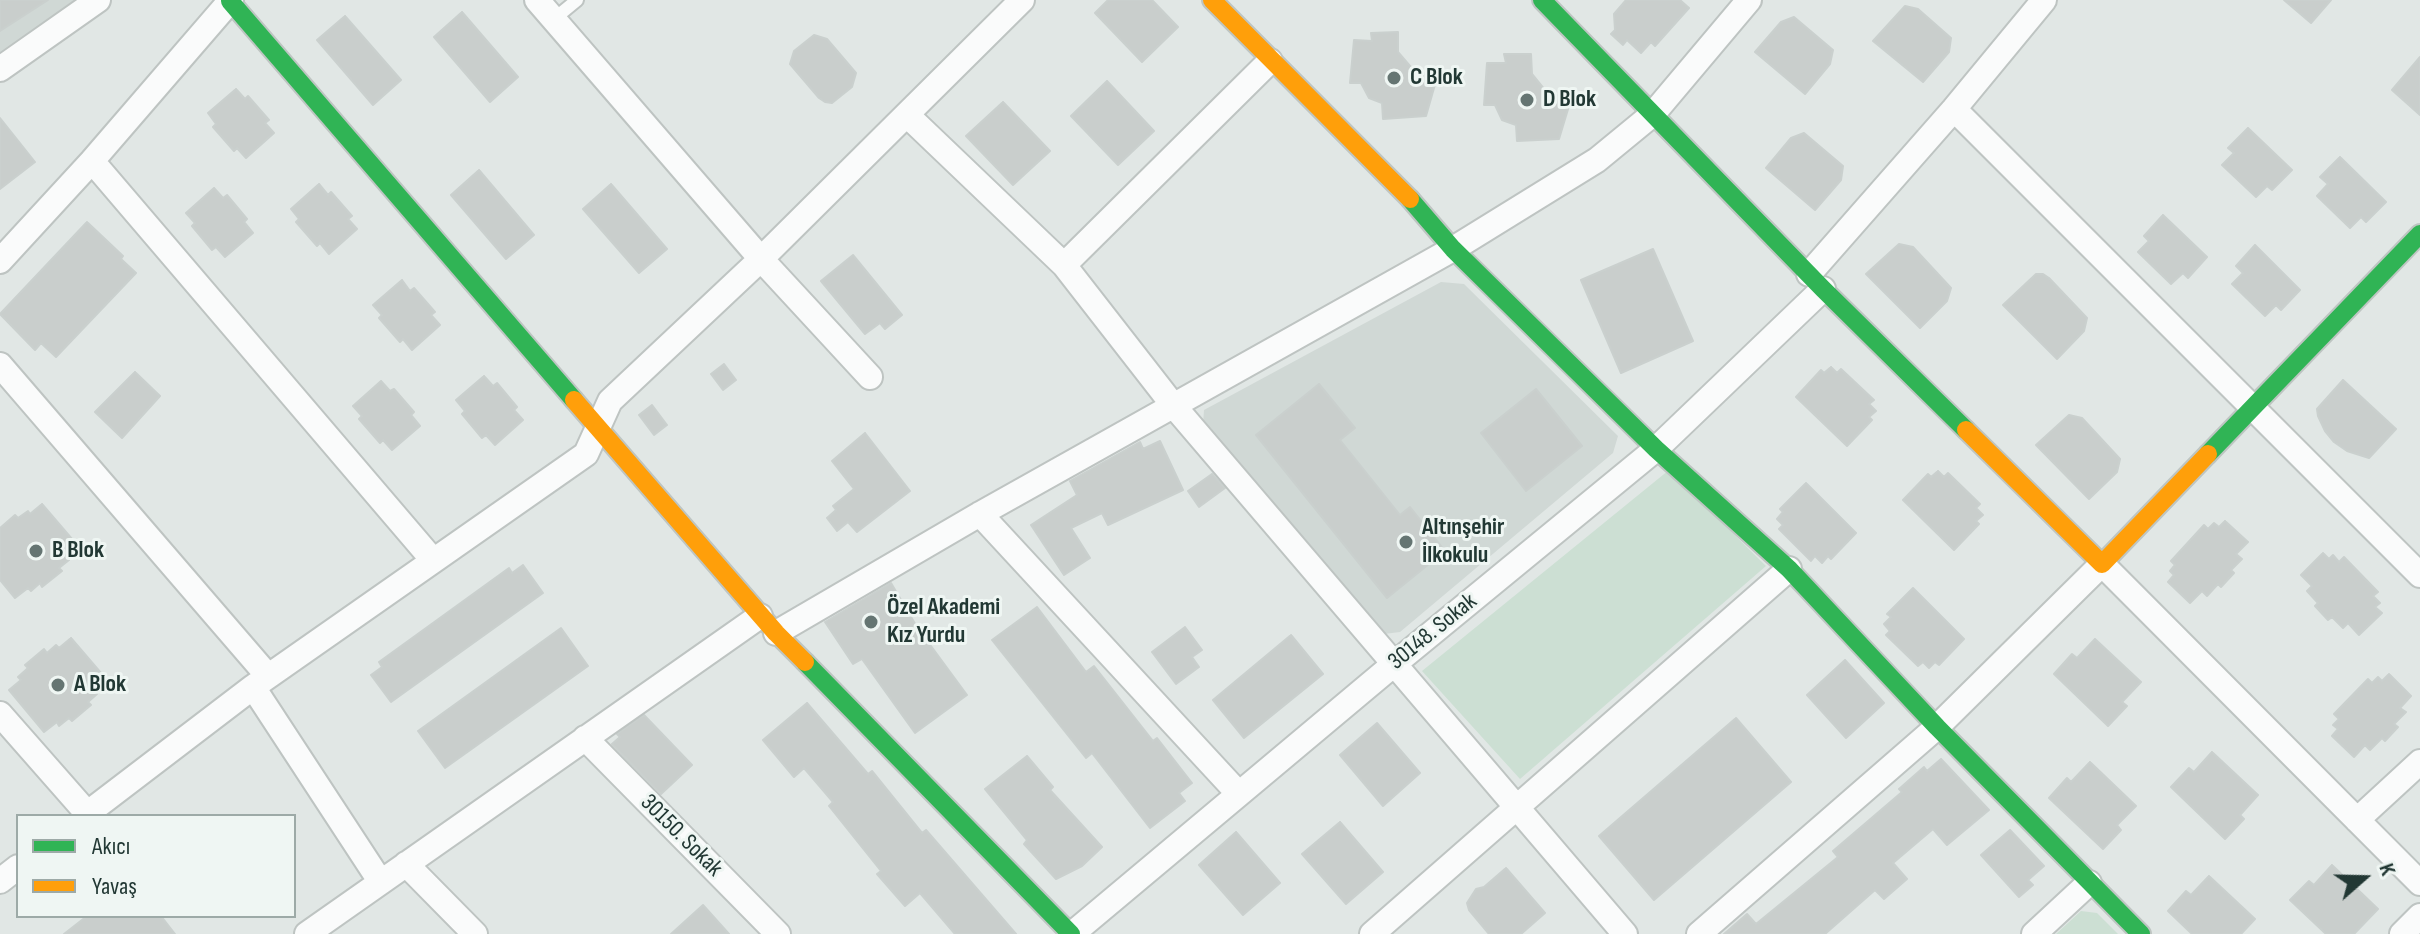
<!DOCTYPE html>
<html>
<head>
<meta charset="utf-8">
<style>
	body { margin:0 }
	#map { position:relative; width:2420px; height:934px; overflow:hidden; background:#e1e7e5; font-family:"Sofia Sans Condensed",sans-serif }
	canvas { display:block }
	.legend { position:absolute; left:16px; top:814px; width:280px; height:104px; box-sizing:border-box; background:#eff6f3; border:2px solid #9daaa7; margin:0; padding:10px 14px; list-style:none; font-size:24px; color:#223834 }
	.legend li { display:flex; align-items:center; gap:16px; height:40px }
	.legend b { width:40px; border:2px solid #9daaa7 }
	.north { position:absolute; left:2324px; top:838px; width:80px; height:80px; -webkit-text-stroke:6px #eff6f3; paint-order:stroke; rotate:70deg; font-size:22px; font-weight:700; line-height:32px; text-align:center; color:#223834 }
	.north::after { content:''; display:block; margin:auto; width:28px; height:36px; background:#223834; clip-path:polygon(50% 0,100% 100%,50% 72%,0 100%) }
</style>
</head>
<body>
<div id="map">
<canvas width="2420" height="934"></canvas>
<ul class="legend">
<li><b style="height:10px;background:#30b455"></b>Akıcı</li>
<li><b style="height:10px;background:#ff9f0a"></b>Yavaş</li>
</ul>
<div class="north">K</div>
</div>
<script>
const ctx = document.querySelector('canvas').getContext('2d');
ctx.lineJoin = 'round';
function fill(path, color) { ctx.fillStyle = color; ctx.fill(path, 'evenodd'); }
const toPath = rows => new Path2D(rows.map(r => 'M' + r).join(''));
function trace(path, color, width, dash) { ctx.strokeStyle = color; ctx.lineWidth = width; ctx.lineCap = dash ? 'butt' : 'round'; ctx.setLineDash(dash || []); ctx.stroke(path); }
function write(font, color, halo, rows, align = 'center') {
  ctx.font = font + ' "Sofia Sans Condensed",sans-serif'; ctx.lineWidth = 6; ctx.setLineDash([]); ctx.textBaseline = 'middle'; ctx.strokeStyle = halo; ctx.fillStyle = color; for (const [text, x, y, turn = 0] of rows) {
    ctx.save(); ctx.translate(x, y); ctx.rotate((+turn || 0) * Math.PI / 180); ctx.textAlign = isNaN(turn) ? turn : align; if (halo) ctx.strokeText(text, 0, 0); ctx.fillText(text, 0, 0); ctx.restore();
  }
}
fill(toPath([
	[0,0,108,0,0,76],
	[1441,282,1464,284,1618,436,1613,453,1400,632,1384,634,1203,424,1204,410]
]), '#d0d8d5');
fill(toPath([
	[1669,470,1766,566,1520,779,1422,671],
	[2081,911,2097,913,2118,934,2056,934]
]), '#ccdfd3');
const building = toPath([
	[0,0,48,0,0,31,0,0],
	[1108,0,1152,0,1178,27,1142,62,1095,13,1108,0],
	[1626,0,1680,0,1689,8,1655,46,1651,42,1641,53,1627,40,1623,45,1611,34,1615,30,1614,14,1626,0],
	[2284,0,2331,0,2311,23,2284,0],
	[1905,6,1918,9,1951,38,1949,52,1923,82,1873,41,1905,6],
	[462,12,518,77,490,102,434,37,462,12],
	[345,16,401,80,373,105,317,40,345,16],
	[1794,17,1833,50,1830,64,1805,94,1755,52,1781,22,1794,17],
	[1398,32,1398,52,1416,73,1438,74,1426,116,1383,119,1382,103,1369,98,1361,83,1350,83,1354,40,1372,41,1371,33,1398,32],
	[814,35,827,39,856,73,852,87,832,103,825,102,819,98,790,64,794,51,814,35],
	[1504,54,1531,54,1532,74,1549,95,1572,96,1559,139,1517,141,1516,125,1502,120,1495,105,1484,105,1487,63,1506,63,1504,54],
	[2420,57,2420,115,2392,90,2420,57],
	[1107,81,1154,131,1118,165,1071,116,1107,81],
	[236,89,245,99,248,96,269,120,265,123,274,133,246,158,237,148,234,151,213,127,216,124,208,113,236,89],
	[1003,102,1050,151,1013,185,966,136,1003,102],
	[0,118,35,162,0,189,0,118],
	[2248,128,2292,170,2272,190,2267,186,2256,197,2222,165,2234,153,2228,148,2248,128],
	[1804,133,1843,166,1841,180,1815,210,1766,168,1791,138,1804,133],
	[2340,157,2386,202,2366,222,2361,217,2350,228,2317,196,2328,184,2320,177,2340,157],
	[479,170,534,235,506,259,451,195,479,170],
	[319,184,328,195,331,192,352,216,348,219,357,229,329,254,320,243,317,246,296,222,299,219,291,209,319,184],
	[611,184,667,249,639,273,583,209,611,184],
	[214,188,223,198,227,195,247,219,244,222,253,233,225,257,216,247,212,250,192,226,195,223,186,213,214,188],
	[2163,215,2207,257,2188,278,2183,273,2171,284,2138,252,2149,241,2144,236,2163,215],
	[87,222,123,256,121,259,136,273,56,357,41,343,35,350,0,314,87,222],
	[1899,244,1913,247,1951,288,1947,301,1920,328,1866,274,1899,244],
	[2255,245,2300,290,2281,310,2276,305,2265,316,2232,284,2243,273,2236,266,2255,245],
	[1653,249,1693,341,1621,373,1581,280,1653,249],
	[853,255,902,315,885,329,880,323,865,334,821,281,853,255],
	[2036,274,2043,274,2049,278,2087,318,2084,331,2057,359,2003,305,2036,274],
	[402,280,410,291,414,288,435,312,431,315,440,325,412,350,403,339,400,342,379,318,382,315,373,305,402,280],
	[724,364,736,380,723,390,711,374,724,364],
	[1831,367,1837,373,1841,369,1874,400,1869,404,1876,411,1869,417,1872,420,1847,446,1796,397,1821,370,1824,373,1831,367],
	[135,372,160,396,122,438,95,412,135,372],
	[484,376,493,386,497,383,517,407,514,410,523,420,495,445,486,435,482,438,462,414,465,411,456,400,484,376],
	[2343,380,2396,429,2369,458,2347,451,2334,442,2325,431,2318,416,2317,409,2343,380],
	[381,381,390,391,394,389,414,412,411,415,420,426,392,450,383,440,380,443,359,419,362,416,353,406,381,381],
	[1319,384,1355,428,1340,440,1400,515,1410,507,1445,551,1387,598,1256,435,1319,384],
	[1536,389,1582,446,1526,491,1481,433,1536,389],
	[652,405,667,425,654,435,639,415,652,405],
	[2069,415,2082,418,2120,459,2117,472,2089,499,2036,445,2069,415],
	[865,433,910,491,857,532,848,522,837,531,827,518,836,510,833,506,854,489,832,461,865,433],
	[1160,441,1183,490,1108,525,1102,513,1071,528,1090,558,1064,575,1031,525,1077,495,1070,481,1140,442,1143,449,1160,441],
	[1938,471,1944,477,1948,473,1980,504,1976,508,1983,515,1976,521,1979,524,1954,550,1903,500,1928,474,1931,477,1938,471],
	[1212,474,1225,488,1199,507,1188,491,1212,474],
	[1806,483,1856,533,1831,559,1828,556,1822,563,1815,556,1811,561,1779,529,1783,525,1777,519,1783,512,1780,509,1806,483],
	[42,504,78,546,66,556,69,560,59,568,62,571,42,587,40,583,31,591,28,588,15,598,0,580,0,528,15,515,18,518,28,511,30,514,42,504],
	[2225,521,2248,542,2236,554,2242,559,2231,570,2234,573,2221,587,2218,584,2207,596,2202,591,2190,603,2168,582,2174,575,2170,571,2175,565,2171,561,2204,525,2208,529,2214,523,2219,527,2225,521],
	[2323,553,2329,559,2333,555,2339,562,2344,557,2378,592,2373,596,2380,603,2375,607,2382,613,2359,635,2348,623,2343,628,2332,617,2328,620,2315,606,2318,603,2307,591,2312,586,2301,575,2323,553],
	[523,565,543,593,391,702,371,675,382,667,379,662,509,568,512,573,523,565],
	[891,583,917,627,967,695,915,733,862,659,853,664,825,622,891,583],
	[1913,588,1964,639,1939,665,1935,662,1929,668,1923,662,1918,666,1886,635,1890,631,1884,624,1891,617,1887,614,1913,588],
	[1037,607,1086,672,1094,666,1153,741,1157,738,1192,783,1179,793,1185,801,1150,828,1092,753,1086,758,992,640,1037,607],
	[1185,627,1202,650,1192,657,1199,667,1176,684,1152,652,1185,627],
	[561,628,588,666,445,768,418,731,561,628],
	[1291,635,1323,674,1244,738,1213,700,1291,635],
	[71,638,107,680,95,690,97,694,88,702,91,705,72,721,69,718,59,726,57,722,44,732,9,690,21,680,18,677,28,668,25,665,44,649,47,653,56,645,59,648,71,638],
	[2095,639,2141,682,2122,702,2127,706,2108,726,2054,674,2072,654,2077,658,2095,639],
	[1845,660,1884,703,1846,738,1807,695,1845,660],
	[2389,674,2411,696,2400,708,2406,712,2394,724,2398,727,2385,741,2382,738,2370,750,2365,745,2354,757,2332,736,2338,729,2333,725,2339,719,2334,714,2368,679,2372,683,2378,677,2382,681,2389,674],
	[807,703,868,774,872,771,922,833,926,830,1016,934,955,934,920,893,905,906,877,874,881,871,829,806,833,802,804,768,794,777,763,740,807,703],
	[644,715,692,765,661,794,612,744,620,737,617,734,644,715],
	[1736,718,1791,782,1654,900,1599,836,1736,718],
	[1377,723,1420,773,1383,806,1340,755,1377,723],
	[2212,752,2258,795,2240,815,2244,819,2225,839,2171,787,2189,768,2194,772,2212,752],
	[1027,756,1053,787,1050,790,1102,847,1082,866,1056,879,1024,844,1027,840,985,789,1027,756],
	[1941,759,1989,810,1947,845,1933,829,1893,863,1907,879,1884,899,1875,890,1825,934,1724,934,1747,914,1756,924,1838,857,1833,851,1902,792,1899,789,1924,767,1927,771,1941,759],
	[2090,762,2136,806,2117,825,2121,830,2103,849,2049,798,2067,778,2071,782,2090,762],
	[1340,822,1383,872,1346,904,1302,854,1340,822],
	[2010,830,2044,866,2028,880,2033,885,2019,897,1981,855,2010,830],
	[1236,832,1280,883,1243,915,1199,865,1236,832],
	[2332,865,2378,909,2354,934,2326,934,2290,900,2309,881,2314,885,2332,865],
	[1506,868,1545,913,1521,934,1489,934,1469,910,1467,903,1476,889,1484,887,1506,868],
	[2209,876,2255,919,2241,934,2192,934,2168,911,2186,891,2191,895,2209,876],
	[703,905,729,934,671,934,703,905],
	[87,916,161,916,175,934,64,934,87,916]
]);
fill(building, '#c9cecc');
trace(building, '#cad0ce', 2);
const lane = toPath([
	[554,19,577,0]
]);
const street = toPath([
	[537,0,761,259,870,377],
	[0,69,98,0],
	[1954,109,2420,575],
	[907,115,1064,265,1173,405,1625,934],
	[92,161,432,559],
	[0,261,92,161,231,0],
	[1064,265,1270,61],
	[1809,274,1954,109,2044,0],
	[0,365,268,676],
	[980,514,1239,794],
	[776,633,980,514,1453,249,1597,160,1653,114,1749,0],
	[253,687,380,881],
	[0,714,87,813],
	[585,738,778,934],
	[84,816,253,687,586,454,610,401,761,259,1022,0],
	[2357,820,2420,762],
	[406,864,475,934],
	[0,881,18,867],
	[307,934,760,616],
	[1072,934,1393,665,1656,449,1823,289],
	[1372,934,1789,569],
	[1699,934,1937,727,2102,564,2420,883],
	[2034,934,2089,883],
	[2402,934,2420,916]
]);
const fast = toPath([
	[1542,0,1823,289,1966,430],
	[230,1,574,400],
	[1410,199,1453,249,1656,449,1789,569,1937,727,2141,934],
	[2208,454,2420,234],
	[805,662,1071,934]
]);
const slow = toPath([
	[1212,0,1410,199],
	[574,400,776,633,805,662],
	[1966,430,2102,564,2208,454]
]);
trace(lane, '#bec4c2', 16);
trace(street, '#bec4c2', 28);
trace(fast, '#bec5c2', 22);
trace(slow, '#bec5c2', 22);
trace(lane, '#fafbfb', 12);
trace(street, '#fafbfb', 24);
trace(fast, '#30b455', 18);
trace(slow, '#ff9f0a', 18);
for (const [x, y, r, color] of [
	[1394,78,8,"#657572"],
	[1527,100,8,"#657572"],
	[1406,542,8,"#657572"],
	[36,551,8,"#657572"],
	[871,622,8,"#657572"],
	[58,685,8,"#657572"]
]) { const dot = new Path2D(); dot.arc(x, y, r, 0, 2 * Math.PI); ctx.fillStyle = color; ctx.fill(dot); trace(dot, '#eff6f3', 3); }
write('bold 24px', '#223834', '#eff6f3', [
	["C Blok",1410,78],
	["D Blok",1543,100],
	["Altınşehir",1422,528],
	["İlkokulu",1422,556],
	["B Blok",52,551],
	["Özel Akademi",887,608],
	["Kız Yurdu",887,636],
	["A Blok",74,685]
], 'left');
write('24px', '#223834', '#eff6f3', [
	["30148. Sokak",1433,632,-39],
	["30150. Sokak",681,836,45]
]);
</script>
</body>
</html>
